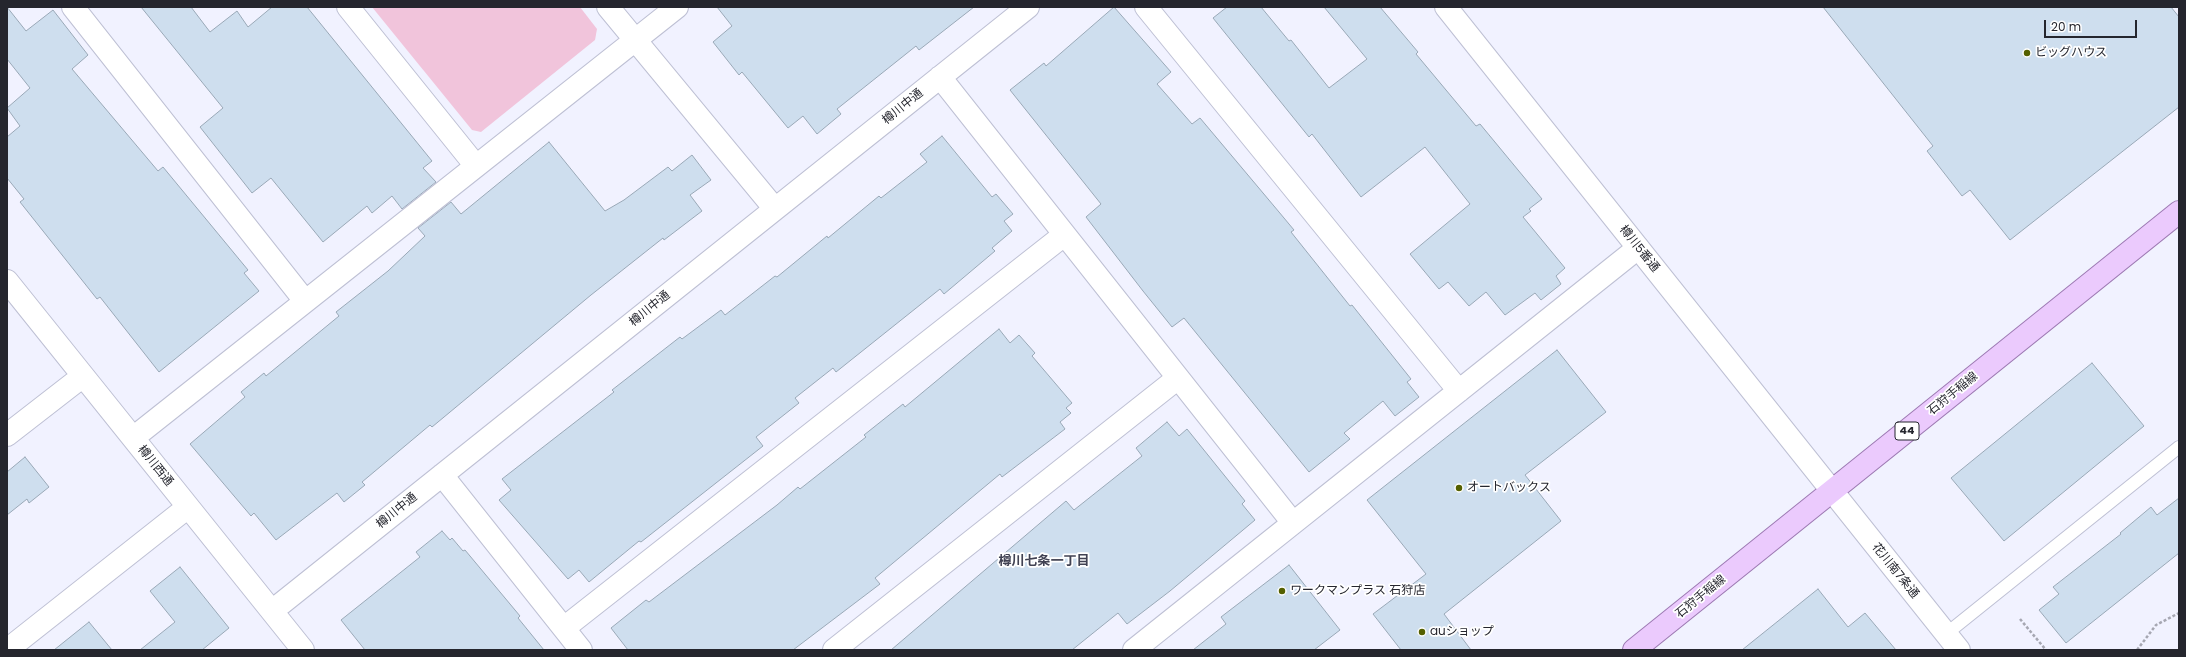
<!DOCTYPE html>
<html>
<head>
<meta charset="utf-8">
<style>
	body { margin:0 }
	#map { position:relative; width:2186px; height:657px; overflow:hidden; background:#f1f2ff; font-family:Poppins,sans-serif }
	canvas { display:block }
	.frame { position:absolute; inset:0; border:8px solid #25262e; pointer-events:none }
	.scale { position:absolute; left:2044px; top:20px; width:93px; height:18px; box-sizing:border-box; border:2px solid #25262e; border-top:0; padding-left:5px; font-size:12px; line-height:14px; white-space:nowrap; color:#25262e; -webkit-text-stroke:3px #fff; paint-order:stroke }
</style>
</head>
<body>
<div id="map">
<canvas width="2186" height="657"></canvas>
<div class="frame"></div>
<div class="scale">20 m</div>
</div>
<script>
const ctx = document.querySelector('canvas').getContext('2d');
ctx.lineJoin = 'round';
function fill(path, color) { ctx.fillStyle = color; ctx.fill(path, 'evenodd'); }
const toPath = rows => new Path2D(rows.map(r => 'M' + r).join(''));
function trace(path, color, width, dash) { ctx.strokeStyle = color; ctx.lineWidth = width; ctx.lineCap = dash ? 'butt' : 'round'; ctx.setLineDash(dash || []); ctx.stroke(path); }
function write(font, color, halo, rows, align = 'center') {
  ctx.font = font + ' Poppins,"Noto Sans JP",sans-serif'; ctx.lineWidth = 3.5; ctx.setLineDash([]); ctx.textBaseline = 'middle'; ctx.strokeStyle = halo; ctx.fillStyle = color; for (const [text, x, y, turn = 0] of rows) {
    ctx.save(); ctx.translate(x, y); ctx.rotate((+turn || 0) * Math.PI / 180); ctx.textAlign = isNaN(turn) ? turn : align; if (halo) ctx.strokeText(text, 0, 0); ctx.fillText(text, 0, 0); ctx.restore();
  }
}
fill(toPath([
	[372,7,580,7,597,29,595,40,481,132,472,130]
]), '#f1c4db');
const building = toPath([
	[7,7,26,31,53,10,88,55,72,69,158,171,163,167,248,270,244,273,259,291,159,372,100,297,97,299,20,202,24,199,7,178,7,137,20,126,7,108,30,88,7,59,7,7],
	[141,7,191,7,210,32,237,11,248,27,272,7,307,7,432,161,423,168,436,182,402,209,392,196,372,213,367,206,323,242,271,178,252,193,200,127,223,108,141,7],
	[717,7,974,7,919,50,916,46,837,109,841,114,817,134,803,116,788,128,742,72,739,75,713,42,732,26,717,7],
	[1114,7,1171,72,1157,84,1192,124,1200,118,1279,212,1294,230,1291,232,1350,306,1352,305,1411,379,1407,382,1419,397,1395,416,1383,401,1344,433,1350,439,1309,472,1184,318,1172,327,1143,291,1086,217,1101,204,1010,90,1044,63,1046,66,1114,7],
	[1227,7,1261,7,1289,41,1291,40,1329,88,1367,59,1324,7,1380,7,1418,52,1416,54,1476,126,1480,124,1542,199,1529,209,1531,211,1523,217,1565,268,1556,276,1561,284,1541,300,1535,293,1505,315,1486,292,1469,306,1448,282,1439,289,1410,254,1470,204,1425,147,1361,197,1312,134,1309,137,1213,18,1227,7],
	[1823,7,2171,7,2179,17,2179,107,2010,240,1970,190,1962,196,1927,151,1933,146,1823,7],
	[942,136,992,197,996,194,1013,214,1004,221,1012,231,992,248,995,251,944,294,940,289,836,372,833,368,795,398,799,403,756,437,763,446,641,542,639,541,589,582,579,570,568,579,499,500,511,490,502,479,614,392,612,390,680,337,682,339,721,310,725,315,775,276,777,277,827,236,828,238,879,196,881,198,927,162,920,154,942,136],
	[549,142,605,211,624,200,668,167,672,171,692,155,711,180,690,195,702,211,664,240,663,238,591,295,432,427,430,425,362,482,365,485,344,502,337,493,276,540,254,513,251,516,190,444,245,397,241,392,264,373,266,376,339,316,336,312,388,271,425,236,418,228,451,202,461,214,549,142],
	[999,329,1010,343,1019,335,1035,353,1032,356,1072,403,1066,408,1071,413,1060,422,1065,429,1002,477,1000,474,875,578,880,584,793,650,628,650,611,628,646,600,649,602,777,505,798,487,800,489,866,437,864,435,903,404,905,407,999,329],
	[1557,350,1606,412,1525,475,1561,521,1444,614,1471,650,1401,650,1373,614,1426,574,1367,500,1557,350],
	[2092,363,2144,426,2004,541,1951,478,2092,363],
	[1167,422,1179,436,1187,429,1245,501,1242,504,1255,520,1170,591,1127,624,1118,613,1072,650,891,650,1066,501,1074,510,1142,456,1136,448,1167,422],
	[25,457,49,487,29,503,27,499,7,515,7,472,25,457],
	[2179,498,2179,553,2066,643,2039,610,2059,594,2053,587,2121,534,2120,533,2151,507,2157,515,2179,498],
	[442,531,450,540,452,538,463,551,465,550,520,616,518,618,544,650,365,650,341,620,420,557,416,552,442,531],
	[1289,565,1340,630,1314,650,1193,650,1226,624,1221,617,1289,565],
	[180,567,229,628,202,650,140,650,175,622,150,591,180,567],
	[1818,589,1848,627,1865,613,1896,650,1742,650,1818,589],
	[89,622,112,650,54,650,89,622]
]);
fill(building, '#cedeee');
trace(building, '#99a8b7', 1);
const service = toPath([
	[1946,634,2179,447]
]);
const minor = toPath([
	[73,7,305,301],
	[348,7,476,166],
	[608,7,775,209],
	[1146,7,1459,391],
	[940,77,1293,523],
	[7,281,303,650],
	[7,435,83,376],
	[133,438,677,7],
	[442,475,581,650],
	[272,611,1028,7],
	[564,628,1064,235],
	[7,650,188,507],
	[834,650,1178,378],
	[1134,650,1638,248]
]);
const tertiary = toPath([
	[1446,7,1959,650]
]);
const primary = toPath([
	[1634,650,2179,212]
]);
trace(service, '#bec0d4', 14);
trace(minor, '#bec0d4', 24);
trace(tertiary, '#bec0d4', 24);
trace(primary, '#9d7ab3', 24);
trace(toPath([
	[2020,619,2046,650],
	[2137,650,2156,625,2179,613]
]), '#a6a7b2', 2.5, [3, 2]);
trace(service, '#fff', 12);
trace(minor, '#fff', 22);
trace(tertiary, '#fff', 22);
trace(primary, '#ebcafd', 22);
for (const [x, y, r, color] of [
	[2027,53,4,"#546000"],
	[1459,488,4,"#546000"],
	[1282,591,4,"#546000"],
	[1422,632,4,"#546000"]
]) { const dot = new Path2D(); dot.arc(x, y, r, 0, 2 * Math.PI); ctx.fillStyle = color; ctx.fill(dot); trace(dot, '#fff', 1.5); }
for (const [x, y, w] of [
	[1907,431,24]
]) { const box = new Path2D(); box.roundRect(x - w / 2, y - 9, w, 18, 3); ctx.fillStyle = '#fff'; ctx.fill(box); trace(box, '#25262e', 1); }
write('bold 11px', '#25262e', null, [
	["44",1907,431]
]);
write('12px', '#25262e', '#fff', [
	["ビッグハウス",2035,53],
	["オートバックス",1467,488],
	["ワークマンプラス 石狩店",1290,591],
	["auショップ",1430,632]
], 'left');
write('12px', '#25262e', '#fff', [
	["樽川中通",903,107,-39],
	["樽川5番通",1639,249,51],
	["樽川中通",650,309,-39],
	["石狩手稲線",1953,394,-39],
	["樽川西通",155,466,51],
	["樽川中通",397,511,-39],
	["花川南7条通",1895,571,51],
	["石狩手稲線",1701,597,-39]
]);
write('bold 13px', '#414253', '#fff', [
	["樽川七条一丁目",1044,562]
]);
</script>
</body>
</html>
